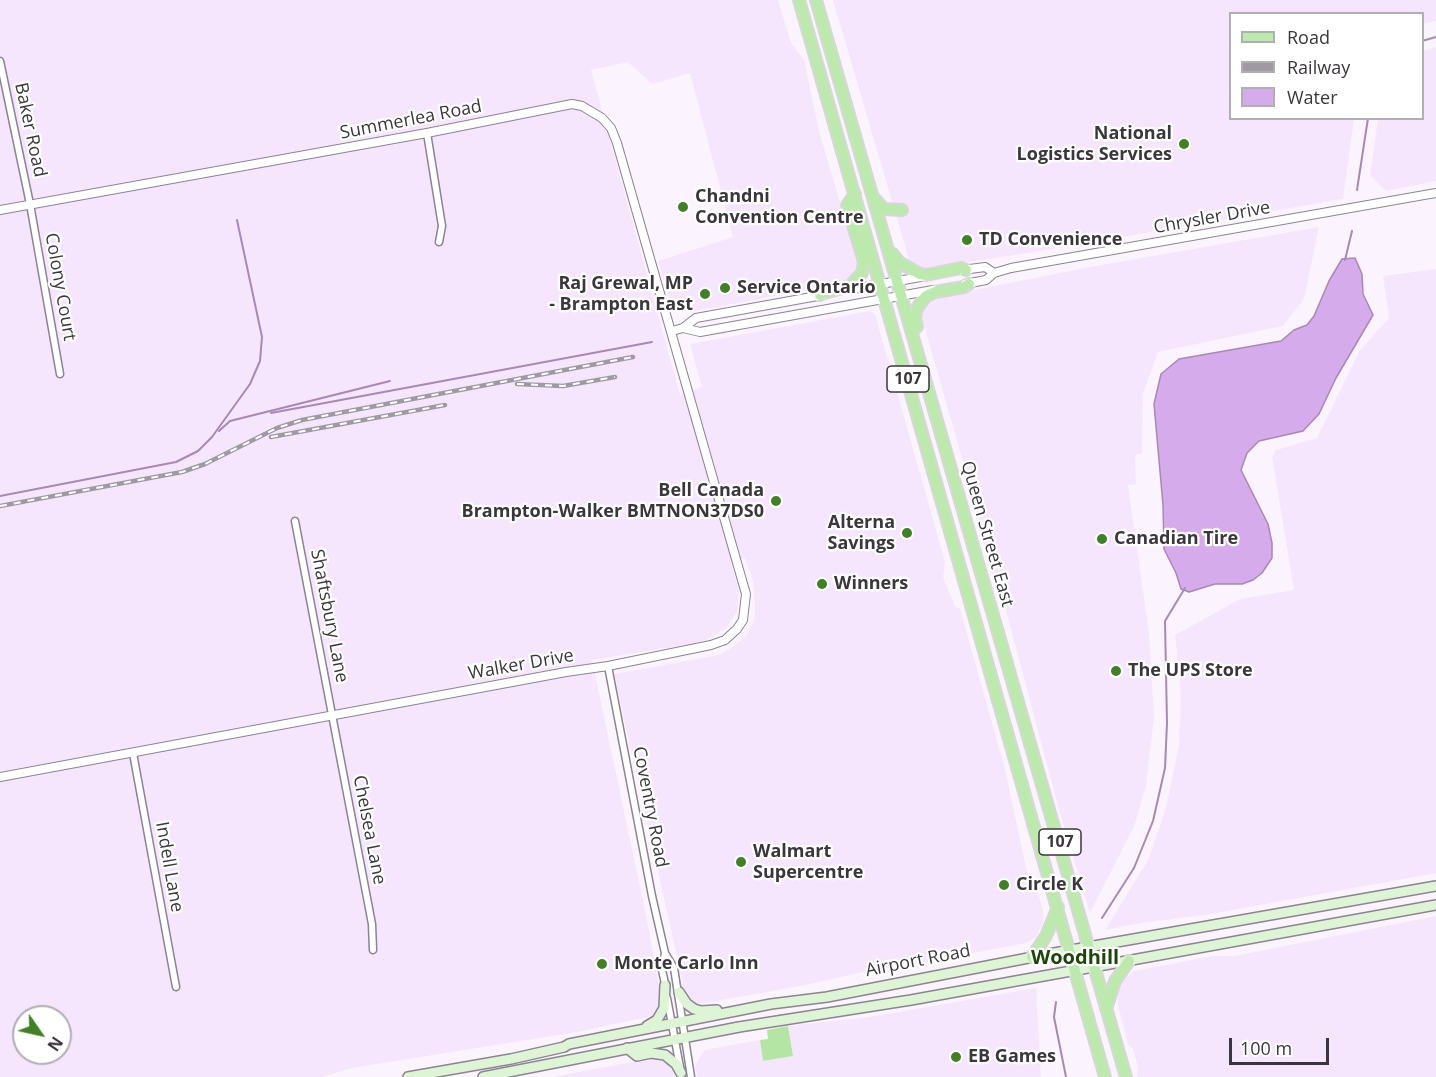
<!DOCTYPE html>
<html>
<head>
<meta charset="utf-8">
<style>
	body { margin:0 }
	#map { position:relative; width:1436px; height:1077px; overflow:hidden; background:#fbf4fe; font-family:"Open Sans",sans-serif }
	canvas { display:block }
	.legend { position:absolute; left:1229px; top:12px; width:195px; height:108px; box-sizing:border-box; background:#fff; border:2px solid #b0afb1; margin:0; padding:8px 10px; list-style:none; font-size:18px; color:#3a363c }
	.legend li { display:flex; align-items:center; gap:12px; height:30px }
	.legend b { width:30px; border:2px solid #b0afb1 }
	.north { position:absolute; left:12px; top:1005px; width:60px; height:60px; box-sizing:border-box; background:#fff; border:2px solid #b0afb1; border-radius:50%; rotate:124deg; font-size:16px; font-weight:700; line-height:24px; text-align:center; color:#3a363c }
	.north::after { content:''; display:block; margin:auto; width:21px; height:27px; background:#3f8123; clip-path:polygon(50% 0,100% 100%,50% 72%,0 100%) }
	.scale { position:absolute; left:1229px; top:1038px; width:100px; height:27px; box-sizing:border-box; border:3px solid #3a363c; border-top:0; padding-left:8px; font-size:18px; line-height:21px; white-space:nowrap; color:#3a363c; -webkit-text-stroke:4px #fff; paint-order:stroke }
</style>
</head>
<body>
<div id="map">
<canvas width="1436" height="1077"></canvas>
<ul class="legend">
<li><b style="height:8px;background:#bceaac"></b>Road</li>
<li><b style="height:8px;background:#9f9aa2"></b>Railway</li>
<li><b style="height:16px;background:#d6abec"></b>Water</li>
</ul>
<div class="north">N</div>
<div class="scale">100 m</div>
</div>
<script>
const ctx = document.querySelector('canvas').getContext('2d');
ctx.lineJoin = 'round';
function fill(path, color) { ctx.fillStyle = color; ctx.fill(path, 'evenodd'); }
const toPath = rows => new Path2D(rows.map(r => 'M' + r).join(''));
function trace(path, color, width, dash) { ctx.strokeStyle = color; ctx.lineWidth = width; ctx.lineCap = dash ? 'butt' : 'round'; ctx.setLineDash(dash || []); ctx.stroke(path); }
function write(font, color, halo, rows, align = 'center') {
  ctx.font = font + ' "Open Sans",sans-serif'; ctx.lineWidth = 4.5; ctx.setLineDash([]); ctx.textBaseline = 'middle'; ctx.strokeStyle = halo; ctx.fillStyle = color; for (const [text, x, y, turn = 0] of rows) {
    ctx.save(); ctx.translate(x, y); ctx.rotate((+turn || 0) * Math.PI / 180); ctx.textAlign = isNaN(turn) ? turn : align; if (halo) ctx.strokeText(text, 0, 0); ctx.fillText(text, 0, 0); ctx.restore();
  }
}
fill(toPath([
	[0,0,778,0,791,43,804,60,819,131,857,260,856,272,844,283,695,311,675,311,671,304,658,261,733,237,690,73,652,84,628,62,591,70,680,395,702,387,690,344,870,311,875,314,945,562,943,577,955,606,960,609,1005,769,1026,867,1030,881,1037,889,1043,910,1043,923,1036,937,1026,943,920,963,899,964,800,986,704,1003,696,1004,689,997,684,988,614,674,719,655,733,647,746,636,754,621,755,607,753,581,745,558,730,560,739,591,737,612,726,628,709,639,691,644,592,660,647,920,661,997,659,1008,652,1016,577,1032,352,1068,321,1077,0,1077],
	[24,1017,60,1017,60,1053,24,1053],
	[833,0,1436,0,1436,21,1423,24,1422,14,1230,14,1230,118,1354,119,1343,199,1046,250,925,269,916,267,910,263],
	[1436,47,1436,181,1386,191,1370,175,1378,119,1422,118,1423,51],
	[1319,227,1304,299,1283,326,1158,352,1143,393,1142,453,1135,455,1136,484,1128,485,1149,633,1154,718,1146,786,1135,824,1090,913,1060,813,1004,603,989,568,974,500,921,315,922,309,930,299,934,298,1090,267],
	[1436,269,1436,873,1211,914,1141,923,1105,930,1148,860,1166,808,1179,745,1181,696,1175,635,1240,599,1294,590,1272,457,1276,450,1317,438,1360,350,1389,318,1383,276],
	[1436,916,1436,1077,1137,1077,1138,1067,1133,1049,1128,1044,1117,1001,1120,987,1124,979,1134,971,1213,956,1234,956],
	[1036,988,1041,1077,697,1077,695,1066,704,1051,709,1049,760,1040,763,1061,793,1056,788,1026,870,1017],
	[652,1058,666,1062,673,1072,674,1077,553,1077]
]), '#f5e6fe');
fill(toPath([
	[788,1026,793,1056,763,1061,760,1040,768,1039,767,1030]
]), '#b4e5a4');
const water = toPath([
	[1355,258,1362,274,1363,294,1373,315,1336,378,1319,414,1303,431,1259,441,1247,453,1241,470,1268,524,1272,543,1272,558,1262,573,1253,580,1242,584,1215,584,1189,592,1181,589,1176,573,1164,549,1163,505,1154,404,1161,374,1179,359,1281,341,1294,330,1307,325,1314,316,1329,281,1342,259,1355,258]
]);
fill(water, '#d6abec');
trace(water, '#a788b7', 1.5);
trace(toPath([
	[1422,41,1436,37],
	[1357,190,1368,118],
	[1345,260,1352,231],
	[271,413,652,342],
	[219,431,230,421,390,381],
	[0,496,176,462,198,451,212,437,250,384,260,361,262,337,237,220],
	[1102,918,1134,868,1153,821,1165,768,1167,723,1165,621,1185,588],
	[1056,1002,1054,1017,1066,1077]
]), '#a788b7', 2);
const minor = toPath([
	[0,61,30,204,60,374],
	[427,133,442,226,439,242],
	[295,521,372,924,373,950],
	[608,666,652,896,665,953,674,968,691,1077],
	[133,753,176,987],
	[665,953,662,970,666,988],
	[667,998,680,1067]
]);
const tertiary = toPath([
	[0,210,427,133,572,104,582,106,602,118,611,128,617,143,746,594,743,620,737,629,725,640,711,645,608,666,566,672,0,777],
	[962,270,985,267,994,273],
	[965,284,986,280,994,273,1011,268,1436,193],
	[847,290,926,276],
	[683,328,700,332,933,290],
	[672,331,683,328,696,318,823,295]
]);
const secondary = toPath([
	[679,992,687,1004,694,1009,701,1011,717,1010],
	[647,1026,657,1020,664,1008,665,985],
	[627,1048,637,1056,651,1053,665,1055,676,1064,681,1073],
	[408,1077,511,1059,564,1047,569,1044,771,1004,827,997,1054,953,1436,886],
	[483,1077,739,1027,911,1000,1436,905]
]);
const primary = toPath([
	[799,0,1105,1077],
	[816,0,1126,1077],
	[874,198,884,209,902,210],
	[893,254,900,263,920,274,926,275,961,268,966,270],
	[820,295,824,293,850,286,862,273,864,262,862,255,847,205,855,194],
	[917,327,915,318,917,308,926,296,935,292,964,287,969,284],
	[1032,957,1046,936,1058,907],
	[1107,1006,1115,981,1129,961]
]);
trace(minor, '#8d8392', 9);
trace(tertiary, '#8d8392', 10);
trace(secondary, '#8d8392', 12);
trace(primary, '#d8d7d8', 14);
trace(minor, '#fff', 6);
trace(tertiary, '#fff', 8);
trace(secondary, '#ddf4d5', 9);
trace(primary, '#bceaac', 10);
const rail = toPath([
	[517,384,563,386,615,377],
	[271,437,445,405],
	[0,506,182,472,205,464,277,428,302,420,633,357]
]);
trace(rail, '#9f9aa2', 4.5);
trace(rail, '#fff', 2, [7]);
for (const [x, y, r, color] of [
	[1184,144,6,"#3f8123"],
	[683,207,6,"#3f8123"],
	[967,240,6,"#3f8123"],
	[725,288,6,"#3f8123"],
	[705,294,6,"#3f8123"],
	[776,501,6,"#3f8123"],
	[907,533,6,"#3f8123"],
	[1102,539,6,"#3f8123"],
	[822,584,6,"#3f8123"],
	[1116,671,6,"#3f8123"],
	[741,862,6,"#3f8123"],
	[1004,885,6,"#3f8123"],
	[602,964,6,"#3f8123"],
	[956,1057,6,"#3f8123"]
]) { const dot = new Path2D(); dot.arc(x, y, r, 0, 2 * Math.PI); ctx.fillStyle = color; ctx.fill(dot); trace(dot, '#fff', 2); }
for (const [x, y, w] of [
	[908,379,42],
	[1060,842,42]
]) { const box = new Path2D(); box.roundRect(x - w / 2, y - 13, w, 26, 4.5); ctx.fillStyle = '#fff'; ctx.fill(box); trace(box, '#3a363c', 1.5); }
write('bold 16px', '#3a363c', null, [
	["107",908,379],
	["107",1060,842]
]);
write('18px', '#3a363c', '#fff', [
	["Summerlea Road",411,120,-11],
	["Baker Road",30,130,78],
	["Chrysler Drive",1212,218,-10],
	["Colony Court",60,287,80],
	["Queen Street East",987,534,74],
	["Shaftsbury Lane",329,616,79],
	["Walker Drive",521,665,-10],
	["Coventry Road",650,807,79],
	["Chelsea Lane",369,830,79],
	["Indell Lane",169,867,80],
	["Airport Road",918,961,-11]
]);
write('bold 18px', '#3a363c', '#fff', [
	["National",1172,134,"right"],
	["Logistics Services",1172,155,"right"],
	["Chandni",695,197],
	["Convention Centre",695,218],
	["TD Convenience",979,240],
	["Raj Grewal, MP",693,284,"right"],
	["- Brampton East",693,305,"right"],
	["Service Ontario",737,288],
	["Bell Canada",764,491,"right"],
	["Brampton-Walker BMTNON37DS0",764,512,"right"],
	["Alterna",895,523,"right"],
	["Savings",895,544,"right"],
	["Canadian Tire",1114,539],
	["Winners",834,584],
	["The UPS Store",1128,671],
	["Walmart",753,852],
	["Supercentre",753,873],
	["Circle K",1016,885],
	["Monte Carlo Inn",614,964],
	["EB Games",968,1057]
], 'left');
write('bold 20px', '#1c4609', '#fff', [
	["Woodhill",1075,958]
]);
</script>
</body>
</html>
